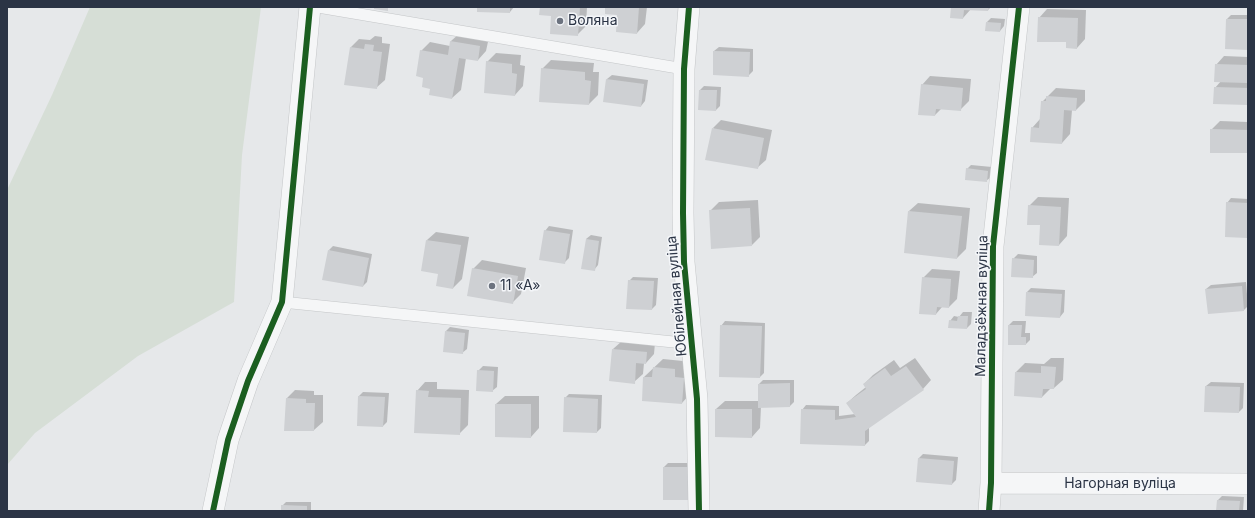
<!DOCTYPE html>
<html>
<head>
<meta charset="utf-8">
<style>
	body { margin:0 }
	#map { position:relative; width:1255px; height:518px; overflow:hidden; background:#e6e8ea; font-family:Inter,sans-serif }
	canvas { display:block }
	.frame { position:absolute; inset:0; border:8px solid #2b3445; pointer-events:none }
</style>
</head>
<body>
<div id="map">
<canvas width="1255" height="518"></canvas>
<div class="frame"></div>
</div>
<script>
const ctx = document.querySelector('canvas').getContext('2d');
ctx.lineJoin = 'round';
function fill(path, color) { ctx.fillStyle = color; ctx.fill(path, 'evenodd'); }
const toPath = rows => new Path2D(rows.map(r => 'M' + r).join(''));
function trace(path, color, width, dash) { ctx.strokeStyle = color; ctx.lineWidth = width; ctx.lineCap = dash ? 'butt' : 'round'; ctx.setLineDash(dash || []); ctx.stroke(path); }
function write(font, color, halo, rows, align = 'center') {
  ctx.font = font + ' Inter,sans-serif'; ctx.lineWidth = 3; ctx.setLineDash([]); ctx.textBaseline = 'middle'; ctx.strokeStyle = halo; ctx.fillStyle = color; for (const [text, x, y, turn = 0] of rows) {
    ctx.save(); ctx.translate(x, y); ctx.rotate((+turn || 0) * Math.PI / 180); ctx.textAlign = isNaN(turn) ? turn : align; if (halo) ctx.strokeText(text, 0, 0); ctx.fillText(text, 0, 0); ctx.restore();
  }
}
fill(toPath([
	[90,7,261,7,242,155,234,302,138,356,35,433,7,465,7,190,52,95]
]), '#d6ded6');
fill(toPath([
	[478,7,514,7,510,12],
	[541,7,587,7,586,26,577,35],
	[606,7,647,7,645,24,637,33,618,14],
	[952,7,991,7,988,10,971,9,963,18],
	[1047,9,1086,10,1085,39,1077,48,1067,41,1039,18],
	[1231,15,1248,15,1248,49,1226,48,1227,19],
	[991,18,1005,19,1004,26,1000,31,987,22],
	[460,33,489,37,486,51,478,60,466,58,461,90,452,98,431,88,425,77,421,51,430,42,450,46,451,41],
	[375,36,382,37,382,43,390,44,385,80,376,88,350,48,359,39,370,40],
	[719,47,753,49,753,71,748,76,714,51],
	[496,53,521,55,520,65,525,66,523,86,515,95,487,62],
	[1224,56,1248,57,1248,104,1215,88,1221,81,1216,65],
	[551,60,594,63,593,72,599,72,598,95,589,104,542,69],
	[612,75,648,80,645,101,641,106,604,101,607,79],
	[930,76,971,79,969,101,960,110,942,108,935,115,922,85],
	[704,86,721,87,720,106,716,110,700,90],
	[1056,88,1085,90,1085,101,1076,110,1072,110,1070,134,1062,143,1032,128,1040,119,1042,102],
	[721,120,772,130,766,160,757,168,713,128],
	[1220,121,1248,122,1248,152,1211,130],
	[971,165,992,167,991,177,986,181,967,169],
	[1038,197,1069,198,1067,236,1059,245,1041,225,1029,206],
	[1231,198,1248,199,1248,236,1247,237,1227,203],
	[758,200,760,237,752,245,710,211,719,202],
	[918,203,970,208,966,249,957,258,909,211],
	[549,226,573,230,569,258,565,262,545,231],
	[436,232,469,237,462,279,453,288,439,273,427,240],
	[591,235,602,237,598,265,594,270,586,239],
	[333,246,372,254,367,282,363,286,329,250],
	[1018,254,1037,256,1037,273,1032,277,1013,259],
	[482,260,526,268,521,294,512,303,473,269],
	[932,269,960,271,957,299,949,307,942,307,936,314,923,278],
	[633,277,658,278,656,305,652,309,629,281],
	[1246,282,1248,306,1244,310,1206,289,1211,285],
	[1031,288,1065,290,1064,312,1060,317,1027,292],
	[963,312,972,312,971,324,967,328,950,321,954,316,959,317],
	[725,321,765,323,764,373,760,377,721,326],
	[1013,321,1026,321,1025,333,1030,333,1030,340,1026,344,1009,325],
	[450,327,469,330,467,349,462,353,446,331],
	[622,341,655,343,654,354,646,363,644,363,643,374,634,382,613,349],
	[915,358,931,380,923,389,869,427,869,441,865,445,802,410,806,405,839,406,839,416,855,414,847,403,856,395,866,387,864,384,873,375,894,360,900,368],
	[1051,358,1064,358,1063,380,1054,388,1051,388,1042,397,1016,372,1025,363,1044,364],
	[663,359,683,361,683,369,692,369,690,394,682,403,644,377],
	[483,366,498,367,497,387,492,391,478,371],
	[763,380,794,380,794,402,790,406,761,406,760,428,752,437,716,409,725,401,759,401,759,384],
	[425,382,437,382,437,389,469,390,468,425,459,434,417,391],
	[1211,382,1244,383,1243,408,1239,412,1206,386],
	[295,390,314,391,314,395,323,395,323,422,314,430,286,399],
	[363,392,389,393,387,422,383,426,358,425,359,396],
	[569,394,602,395,601,428,597,432,565,398],
	[505,396,539,396,539,428,531,437,496,404],
	[923,454,958,457,956,480,952,484,917,481,919,458],
	[668,463,692,463,692,495,687,499,664,467],
	[1222,496,1244,497,1243,511,1217,511,1218,500],
	[286,502,311,502,311,511,282,511,282,506]
]), '#0003');
fill(toPath([
	[374,7,388,7,388,11,374,9],
	[477,7,510,7,510,13,477,12],
	[540,7,580,7,578,36,550,34,551,16,539,15],
	[605,7,639,7,637,34,616,32,617,15,605,14],
	[951,7,989,7,988,11,964,10,963,19,950,18],
	[1038,17,1078,18,1077,49,1066,48,1066,42,1037,42],
	[1226,19,1248,19,1248,50,1225,49],
	[986,22,1001,23,1000,32,985,31],
	[450,41,480,46,478,61,459,58,452,99,429,95,430,89,422,87,423,78,416,76,420,50,448,55],
	[365,44,374,45,373,51,382,52,377,89,344,85,350,47,364,49],
	[713,51,750,52,749,77,713,75],
	[486,61,512,64,512,73,517,74,515,96,484,93],
	[1215,64,1248,65,1248,83,1214,82],
	[541,68,585,72,585,80,591,81,589,105,539,102],
	[606,79,644,84,641,107,603,102],
	[921,84,963,88,961,111,936,109,935,116,918,115],
	[1214,87,1248,88,1248,105,1213,104],
	[699,90,717,90,716,111,698,110],
	[1046,96,1077,98,1076,111,1064,110,1062,144,1030,142,1031,127,1039,128,1041,101,1046,101],
	[712,128,764,138,758,169,705,160],
	[1210,129,1248,130,1248,153,1210,153],
	[966,168,988,171,987,182,965,180],
	[1226,202,1248,203,1247,238,1225,237],
	[1028,205,1061,207,1059,246,1039,245,1040,225,1027,225],
	[750,208,752,246,711,249,709,210],
	[908,211,962,216,957,259,904,253],
	[544,230,570,234,565,264,539,260],
	[586,239,599,241,595,271,581,269],
	[426,240,461,245,453,289,436,286,438,274,421,271],
	[328,250,369,258,363,287,322,280],
	[1012,258,1034,260,1033,278,1011,277],
	[472,268,518,276,513,304,467,296],
	[922,277,951,279,949,308,937,307,936,315,919,314],
	[628,280,654,281,652,310,626,309],
	[1242,286,1244,311,1208,314,1205,289],
	[1026,292,1062,294,1060,318,1025,316],
	[958,316,968,316,967,329,948,328,949,320,957,321],
	[720,325,762,326,760,378,719,377],
	[1008,325,1022,325,1021,337,1026,337,1026,345,1008,345],
	[445,331,465,333,463,354,443,352],
	[612,349,647,352,646,364,636,363,635,384,609,381],
	[906,366,924,390,865,431,865,446,800,444,801,409,835,410,835,420,856,417,846,403,866,389,863,384,885,368,891,376],
	[1041,366,1056,367,1054,389,1043,389,1042,398,1014,396,1015,372,1041,373],
	[653,367,675,369,675,377,684,378,682,404,642,401,643,377,652,377],
	[477,370,494,371,493,392,476,391],
	[790,383,790,407,758,408,758,384],
	[1205,386,1240,387,1239,413,1204,412],
	[416,390,429,391,428,397,461,398,460,435,414,433],
	[358,396,385,397,383,427,357,426],
	[564,397,598,399,597,433,563,432],
	[286,398,306,399,306,403,315,403,314,431,284,431],
	[495,404,531,404,531,438,495,437],
	[715,409,752,409,752,438,715,437],
	[918,458,954,461,952,485,916,482],
	[663,467,688,467,688,500,663,500],
	[1217,500,1240,501,1239,511,1216,511],
	[281,505,307,506,307,511,281,511]
]), '#ced0d3');
const service = toPath([
	[318,7,684,69],
	[282,302,693,344]
]);
const minor = toPath([
	[689,7,684,69,683,213,684,262,697,399,699,511],
	[991,483,1248,484],
	[213,511,228,440,248,381,282,302,310,7],
	[989,511,991,483,993,246,1019,7]
]);
trace(service, '#c4c6c8', 12);
trace(minor, '#c4c6c8', 22);
trace(service, '#f5f6f7', 11);
trace(minor, '#f5f6f7', 21);
trace(toPath([
	[689,7,684,69,683,213,684,262,697,399,699,511],
	[213,511,228,440,248,381,282,302,310,7],
	[989,511,991,483,993,246,1019,7]
]), '#1b5e20', 6);
for (const [x, y, r, color] of [
	[560,21,4,"#6c737f"],
	[492,286,4,"#6c737f"]
]) { const dot = new Path2D(); dot.arc(x, y, r, 0, 2 * Math.PI); ctx.fillStyle = color; ctx.fill(dot); trace(dot, '#f4f6f9', 1.5); }
write('14px', '#2b3445', '#f4f6f9', [
	["Воляна",568,21],
	["11 «А»",500,286]
], 'left');
write('14px', '#2b3445', '#f4f6f9', [
	["Юбілейная вуліца",677,296,-95],
	["Маладзёжная вуліца",982,306,-89],
	["Нагорная вуліца",1120,484]
]);
</script>
</body>
</html>
